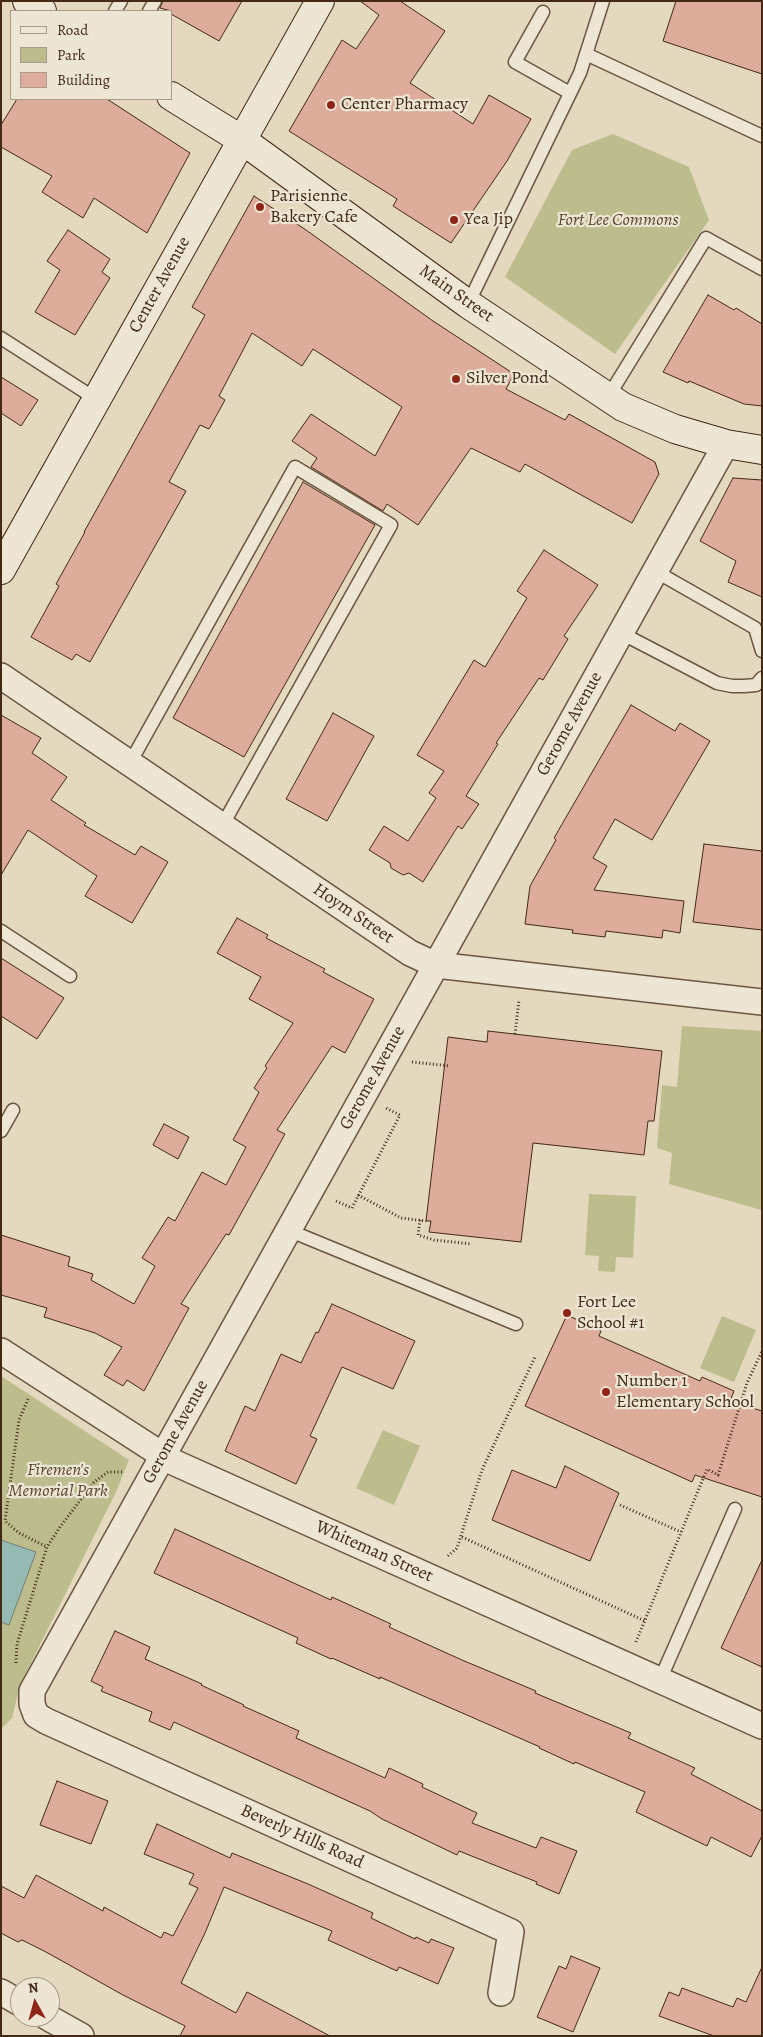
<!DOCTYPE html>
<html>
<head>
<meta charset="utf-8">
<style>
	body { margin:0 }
	#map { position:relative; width:763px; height:2037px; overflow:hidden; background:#e4d9be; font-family:Alegreya,serif }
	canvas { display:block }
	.frame { position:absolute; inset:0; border:2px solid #432916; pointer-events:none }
	.legend { position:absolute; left:10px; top:10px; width:162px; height:90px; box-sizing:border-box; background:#ede6d5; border:1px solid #a99a89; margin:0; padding:6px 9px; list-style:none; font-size:15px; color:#432916 }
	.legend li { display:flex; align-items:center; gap:10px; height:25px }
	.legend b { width:25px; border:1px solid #a99a89 }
	.north { position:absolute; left:10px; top:1977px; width:50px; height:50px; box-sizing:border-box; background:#ede6d5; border:1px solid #a99a89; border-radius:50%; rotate:353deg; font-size:14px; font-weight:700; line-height:20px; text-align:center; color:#432916 }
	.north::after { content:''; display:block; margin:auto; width:18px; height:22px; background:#8f2418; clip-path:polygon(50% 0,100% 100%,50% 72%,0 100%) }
</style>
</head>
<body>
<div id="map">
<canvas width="763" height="2037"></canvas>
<div class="frame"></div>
<ul class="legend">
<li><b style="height:6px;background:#ede6d5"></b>Road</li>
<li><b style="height:14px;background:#bcbc8c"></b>Park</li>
<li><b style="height:14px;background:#ddac9a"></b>Building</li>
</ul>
<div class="north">N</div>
</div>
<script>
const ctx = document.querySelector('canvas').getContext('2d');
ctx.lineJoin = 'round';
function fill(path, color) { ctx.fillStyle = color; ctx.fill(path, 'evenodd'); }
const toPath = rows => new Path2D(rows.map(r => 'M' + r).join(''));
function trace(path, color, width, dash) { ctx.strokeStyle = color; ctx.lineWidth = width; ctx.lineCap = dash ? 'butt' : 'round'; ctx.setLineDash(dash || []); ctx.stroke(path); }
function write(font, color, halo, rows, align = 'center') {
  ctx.font = font + ' Alegreya,serif'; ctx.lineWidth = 4.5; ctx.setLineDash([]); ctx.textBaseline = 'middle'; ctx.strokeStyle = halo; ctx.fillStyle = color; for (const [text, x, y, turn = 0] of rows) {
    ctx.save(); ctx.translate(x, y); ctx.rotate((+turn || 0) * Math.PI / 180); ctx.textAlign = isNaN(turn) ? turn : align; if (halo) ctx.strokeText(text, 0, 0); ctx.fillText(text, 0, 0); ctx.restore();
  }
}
fill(toPath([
	[613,134,689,167,709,220,615,354,505,277,572,150],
	[682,1026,762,1031,762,1210,669,1184,672,1153,657,1148,662,1085,677,1087],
	[589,1194,636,1196,633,1258,616,1257,615,1272,598,1271,599,1256,585,1255],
	[722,1316,756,1330,734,1382,700,1368],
	[1,1376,129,1460,116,1492,20,1685,12,1718,1,1729],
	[383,1430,420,1446,394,1505,356,1488]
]), '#bcbc8c');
const water = toPath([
	[1,1540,36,1552,9,1625,1,1622,1,1540]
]);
fill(water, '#95bab4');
trace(water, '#748075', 1);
const building = toPath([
	[163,1,242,1,219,41,171,14,171,11,160,8,163,1],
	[360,1,400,1,445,31,410,83,473,124,489,95,531,119,507,161,451,243,393,206,397,199,289,131,342,40,356,49,379,15,360,1],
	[676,1,762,1,762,74,663,41,676,1],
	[17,99,107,99,190,153,147,233,94,198,83,218,42,192,52,176,1,147,1,125,17,99],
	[254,196,306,230,433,321,514,374,506,389,565,420,569,414,655,462,659,474,632,523,525,464,520,472,471,448,418,525,387,504,383,511,311,467,317,458,292,441,311,414,375,456,402,407,313,349,302,366,252,333,219,396,225,400,209,429,200,425,169,482,186,491,90,662,76,654,72,660,31,637,59,586,56,584,85,532,84,532,205,315,192,307,254,196],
	[68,230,110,259,102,272,110,278,75,335,35,312,60,270,47,261,68,230],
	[708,295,734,310,736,308,762,324,762,406,744,404,689,381,688,383,663,372,708,295],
	[1,377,38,400,21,426,1,413,1,377],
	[733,478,762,480,762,597,728,582,736,561,700,541,733,478],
	[303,482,375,525,244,757,173,718,303,482],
	[544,550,598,585,564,636,568,639,543,680,539,678,496,743,498,744,466,796,479,804,462,829,458,826,423,882,409,873,403,875,391,868,390,863,369,850,384,826,408,841,436,798,429,793,444,771,417,755,474,660,485,667,527,598,517,591,544,550],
	[631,705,675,731,680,723,710,741,652,840,615,819,593,858,607,866,594,890,684,901,680,933,663,930,662,938,606,931,605,937,572,933,573,930,525,924,530,886,556,840,554,838,631,705],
	[333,713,374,736,327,821,286,799,333,713],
	[1,715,41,738,32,753,67,777,51,800,86,823,84,825,135,855,141,846,168,862,132,923,85,896,97,876,28,830,1,875,1,715],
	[704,844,762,851,762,930,693,922,704,844],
	[237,918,268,935,266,938,325,969,323,972,374,999,345,1053,332,1046,277,1130,285,1134,229,1235,226,1234,181,1304,189,1308,144,1391,127,1380,123,1386,104,1375,122,1347,95,1333,44,1317,47,1308,1,1295,1,1235,70,1257,68,1266,93,1274,91,1280,134,1304,155,1266,142,1258,168,1217,175,1221,202,1172,226,1185,246,1147,233,1140,259,1092,254,1088,267,1068,265,1066,293,1023,249,999,261,977,217,953,237,918],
	[1,958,64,998,37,1039,1,1016,1,958],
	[488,1031,662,1051,654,1121,648,1121,644,1155,533,1143,521,1242,429,1232,431,1221,426,1221,448,1037,487,1042,488,1031],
	[164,1124,189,1137,178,1159,153,1145,164,1124],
	[332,1304,415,1341,393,1389,342,1367,310,1436,317,1439,296,1484,225,1451,245,1406,255,1411,281,1354,301,1363,316,1332,318,1333,332,1304],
	[567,1315,601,1331,599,1336,700,1381,702,1377,734,1391,730,1401,762,1411,762,1497,695,1475,692,1482,525,1406,567,1315],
	[565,1466,619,1493,590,1561,492,1520,512,1470,556,1488,565,1466],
	[175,1529,331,1600,332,1597,391,1624,389,1627,462,1660,536,1691,535,1693,631,1733,628,1738,695,1768,691,1774,762,1811,762,1836,751,1857,711,1837,707,1846,636,1812,645,1792,575,1762,574,1764,539,1748,540,1747,380,1677,380,1679,332,1658,331,1659,296,1643,298,1638,154,1573,175,1529],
	[762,1560,762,1667,721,1648,762,1560],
	[115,1631,150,1647,145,1659,202,1684,201,1685,244,1705,243,1706,299,1731,296,1738,385,1778,389,1768,423,1784,422,1787,477,1813,472,1823,536,1848,541,1837,577,1851,559,1894,536,1884,537,1882,459,1851,457,1855,382,1819,370,1811,174,1722,170,1730,149,1721,152,1712,101,1691,103,1687,91,1681,115,1631],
	[57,1781,108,1801,91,1844,40,1825,57,1781],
	[157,1824,230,1858,232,1853,308,1884,373,1913,371,1918,415,1939,416,1937,429,1943,431,1939,454,1948,438,1984,399,1967,397,1971,328,1940,332,1931,224,1887,205,1933,181,1983,236,2013,247,1992,330,2036,180,2036,185,2026,123,1995,46,1952,22,1940,18,1942,1,1933,1,1886,24,1898,36,1875,103,1911,104,1907,161,1938,164,1932,173,1936,198,1888,189,1884,194,1874,144,1854,157,1824],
	[571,1956,600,1968,573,2032,537,2017,559,1966,566,1969,571,1956],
	[762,1967,762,2036,714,2036,659,2016,669,1992,679,1996,682,1988,733,2007,737,1998,746,2002,762,1967]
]);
fill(building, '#ddac9a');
trace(building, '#432916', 1);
const lane = toPath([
	[115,11,121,1],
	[149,11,155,1],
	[543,12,515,62,570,93],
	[586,54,762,136],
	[468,304,580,73,603,1],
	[1,338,96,399],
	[608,397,706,238,762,269],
	[655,571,755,628,762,651],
	[621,633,717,683,732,686,744,686,756,685,762,678],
	[130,763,295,467,391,525,222,826],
	[1,931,70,976],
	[1,1131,13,1110],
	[288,1230,516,1324],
	[660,1680,735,1509]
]);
const street = toPath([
	[1,676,410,953,436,965,762,1002],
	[1,1351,173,1462,762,1726],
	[1,1992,20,2003],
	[501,1993,511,1932,46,1721,36,1715,32,1704,32,1691,726,444],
	[47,2017,81,2036]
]);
const secondary = toPath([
	[27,1,42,11],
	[171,96,242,140,468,304,623,407,675,429,726,444,762,450],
	[1,570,320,1]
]);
trace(lane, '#6b5540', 15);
trace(street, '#6b5540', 28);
trace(secondary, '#432916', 30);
trace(toPath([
	[515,1034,519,1000],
	[412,1062,450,1066],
	[358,1195,401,1218,426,1221],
	[336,1201,352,1208,400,1115,386,1108],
	[420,1220,418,1235,434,1240,472,1244],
	[28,1399,19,1420,5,1521,19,1533,47,1547],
	[620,1505,681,1532],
	[462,1537,645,1621],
	[448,1556,457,1548,482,1470,535,1357],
	[636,1642,707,1469,718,1475,747,1383,762,1351],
	[16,1663,17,1644,47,1547,60,1527,94,1482,108,1472,124,1472]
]), '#432916', 3, [1, 2.5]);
trace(lane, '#ede6d5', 12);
trace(street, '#ede6d5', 25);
trace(secondary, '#ede6d5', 28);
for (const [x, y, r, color] of [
	[331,105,5,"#8f2418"],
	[260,207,5,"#8f2418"],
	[454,220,5,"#8f2418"],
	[456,379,5,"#8f2418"],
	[567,1313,5,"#8f2418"],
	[606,1392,5,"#8f2418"]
]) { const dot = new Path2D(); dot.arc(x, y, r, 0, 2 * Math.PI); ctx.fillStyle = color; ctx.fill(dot); trace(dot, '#ede6d5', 2); }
write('18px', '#432916', '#ede6d5', [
	["Center Pharmacy",341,105],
	["Parisienne",270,197],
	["Bakery Cafe",270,218],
	["Yea Jip",464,220],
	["Silver Pond",466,379],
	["Fort Lee",577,1303],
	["School #1",577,1324],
	["Number 1",616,1382],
	["Elementary School",616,1403]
], 'left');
write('italic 18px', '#5b462e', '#ede6d5', [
	["Fort Lee Commons",618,221],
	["Firemen's",58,1471],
	["Memorial Park",58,1492]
]);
write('18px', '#432916', '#ede6d5', [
	["Center Avenue",160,285,-61],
	["Main Street",456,294,35],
	["Gerome Avenue",570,724,-61],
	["Hoym Street",353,914,34],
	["Gerome Avenue",373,1078,-61],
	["Gerome Avenue",176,1432,-61],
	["Whiteman Street",374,1552,24],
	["Beverly Hills Road",302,1837,24]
]);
</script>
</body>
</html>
